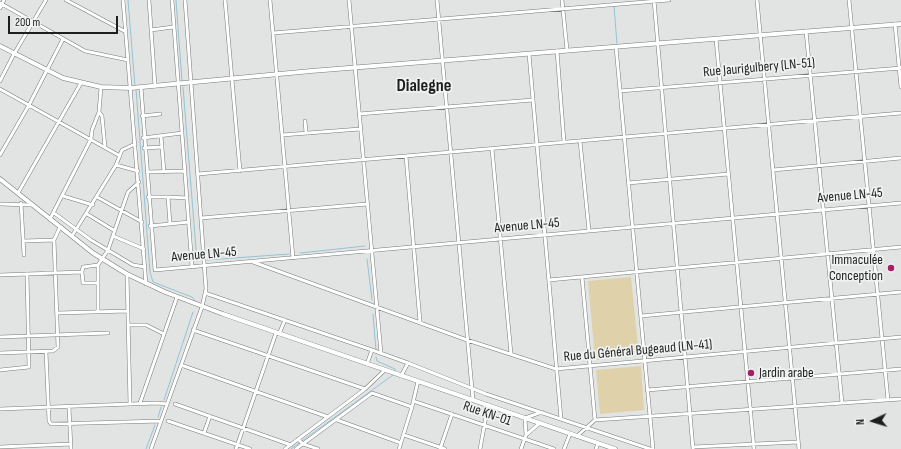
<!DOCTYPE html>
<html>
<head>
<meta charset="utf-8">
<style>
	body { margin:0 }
	#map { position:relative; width:901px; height:449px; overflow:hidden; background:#e1e4e2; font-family:"Sofia Sans Condensed",sans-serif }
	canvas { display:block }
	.north { position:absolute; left:853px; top:401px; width:40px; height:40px; -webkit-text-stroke:3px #eff2f0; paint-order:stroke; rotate:266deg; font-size:11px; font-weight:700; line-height:16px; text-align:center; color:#1d1e1d }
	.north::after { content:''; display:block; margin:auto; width:14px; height:18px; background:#1d1e1d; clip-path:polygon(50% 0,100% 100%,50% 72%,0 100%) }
	.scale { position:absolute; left:8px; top:16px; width:110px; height:18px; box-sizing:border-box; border:2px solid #1d1e1d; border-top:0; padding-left:5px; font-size:12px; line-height:14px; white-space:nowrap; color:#1d1e1d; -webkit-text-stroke:3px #eff2f0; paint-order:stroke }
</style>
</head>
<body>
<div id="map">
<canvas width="901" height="449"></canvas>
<div class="north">N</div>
<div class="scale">200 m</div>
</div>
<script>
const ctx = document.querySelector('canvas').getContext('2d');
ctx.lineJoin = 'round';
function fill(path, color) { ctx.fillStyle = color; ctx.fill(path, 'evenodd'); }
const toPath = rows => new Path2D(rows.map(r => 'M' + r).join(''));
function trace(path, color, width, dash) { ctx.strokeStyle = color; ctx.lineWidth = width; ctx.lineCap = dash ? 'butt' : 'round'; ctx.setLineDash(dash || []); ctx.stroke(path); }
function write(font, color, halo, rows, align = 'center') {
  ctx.font = font + ' "Sofia Sans Condensed",sans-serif'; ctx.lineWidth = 3.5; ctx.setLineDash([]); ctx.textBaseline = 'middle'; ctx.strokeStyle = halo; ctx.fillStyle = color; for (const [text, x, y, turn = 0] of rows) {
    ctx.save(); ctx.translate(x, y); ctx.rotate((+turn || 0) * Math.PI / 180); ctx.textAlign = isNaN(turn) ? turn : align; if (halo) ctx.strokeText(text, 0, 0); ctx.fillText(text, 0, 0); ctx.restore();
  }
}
fill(toPath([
	[631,277,639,356,595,360,588,281],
	[641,366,644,410,600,414,596,370]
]), '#dfd2ab');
trace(toPath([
	[128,0,135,86],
	[176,0,182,81],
	[614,6,617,44],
	[183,87,197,261],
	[136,89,150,272,153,282,192,297,196,302],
	[300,253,365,246],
	[367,259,372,300],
	[207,260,289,254],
	[373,314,376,351],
	[376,357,377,361,395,369,395,372],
	[164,400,193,312],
	[158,417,161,407],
	[146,449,155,425],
	[291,449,393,375]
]), '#93c4d5', 1);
const minor = toPath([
	[66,0,126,32],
	[123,0,146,284],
	[149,0,155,86],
	[172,0,192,267],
	[225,0,240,171],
	[270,0,293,258],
	[349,0,381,353],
	[437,0,473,400],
	[562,0,567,50],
	[654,0,693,449],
	[757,0,799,449],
	[849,0,888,400],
	[0,3,85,51,128,60],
	[0,8,4,0],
	[895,24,901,87],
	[151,30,173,27],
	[806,31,842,403],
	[273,33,669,0],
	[716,39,754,449],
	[616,47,653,449],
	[557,51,564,142],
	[529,54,561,419],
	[0,81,14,54,46,0],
	[141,87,155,270,901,203],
	[0,89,120,156],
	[620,91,901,68],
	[99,112,102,116,105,147],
	[359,114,533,100],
	[142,116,160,114],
	[305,121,306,133],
	[282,135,360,129],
	[161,136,164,172],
	[143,138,182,133],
	[580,141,589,231],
	[144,148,162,147],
	[492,149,511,354],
	[0,155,29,105,63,39],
	[406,156,420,322],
	[116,165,138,171],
	[773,170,901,158],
	[147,172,185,171],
	[198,174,901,113],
	[628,183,728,174],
	[18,193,81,83],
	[63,196,93,205],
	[97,197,142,222],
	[148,197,168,197,170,224],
	[168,197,187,198],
	[21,203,24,255],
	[0,204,31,205],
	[54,213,91,240,133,265,145,267],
	[87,214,115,231],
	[201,218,367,204],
	[50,219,91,139,92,130,99,112,101,87],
	[150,226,189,222],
	[72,236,116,165,122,150,135,144],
	[113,236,144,249],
	[24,241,54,240],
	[253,262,467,340,556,369,901,337],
	[98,265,83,267,82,272,83,283,98,283],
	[127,274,130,404],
	[0,275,82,272],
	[582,277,595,420],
	[549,280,901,247],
	[205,293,372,350],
	[98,312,98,265,108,250,128,192,139,182],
	[58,313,127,311],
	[641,316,901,292],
	[128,325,146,325,164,334],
	[193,330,365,389],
	[279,334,285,320],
	[0,337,108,333],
	[46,352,49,421,51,424,161,421],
	[0,353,53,351,58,347,54,240,60,227],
	[367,364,372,350,408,363],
	[181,365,328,417],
	[0,370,29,367,27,274],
	[401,376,408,363,486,394,650,449],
	[647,390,901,369],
	[413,401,554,449],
	[140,403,177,297],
	[175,404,291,445],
	[69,407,71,449],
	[0,409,157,403,167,404],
	[337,420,401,443],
	[168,421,250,449],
	[204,433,210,416],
	[404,435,445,449],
	[526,435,540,423],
	[577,436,595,420,901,399],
	[298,439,303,444,318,449],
	[0,447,71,444],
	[693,447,798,442],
	[151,449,202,307,206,289,185,0],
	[236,449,276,333],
	[285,449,365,389,385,370],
	[296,449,372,393,412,407],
	[399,449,412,407,418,381],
	[440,449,452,414],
	[480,449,488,405],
	[521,449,526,435,525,418,542,412],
	[564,449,570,434],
	[596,449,598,443]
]);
const tertiary = toPath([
	[0,46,63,78,101,87,131,88,311,71,901,24],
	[0,179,93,253,127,274,165,292,223,314,615,449]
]);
trace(minor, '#777a78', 4);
trace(tertiary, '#777a78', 5);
trace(minor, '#fff', 3);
trace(tertiary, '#fff', 4);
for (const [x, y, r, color] of [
	[891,268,4,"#a81f66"],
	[751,373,4,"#a81f66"]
]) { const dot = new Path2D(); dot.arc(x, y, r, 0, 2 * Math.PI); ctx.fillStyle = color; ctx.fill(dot); trace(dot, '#eff2f0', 1.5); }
write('14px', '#1d1e1d', '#eff2f0', [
	["Rue Jaurigulbery (LN-51)",759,68,-5],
	["Avenue LN-45",850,196,-5],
	["Avenue LN-45",527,226,-5],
	["Avenue LN-45",204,255,-5],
	["Rue du Général Bugeaud (LN-41)",638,351,-5],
	["Rue KN-01",487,414,19]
]);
write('14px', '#1d1e1d', '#eff2f0', [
	["Immaculée",883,260],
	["Conception",883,276],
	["Jardin arabe",759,373,"left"]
], 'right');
write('bold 18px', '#1d1e1d', '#eff2f0', [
	["Dialegne",424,86]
]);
</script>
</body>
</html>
